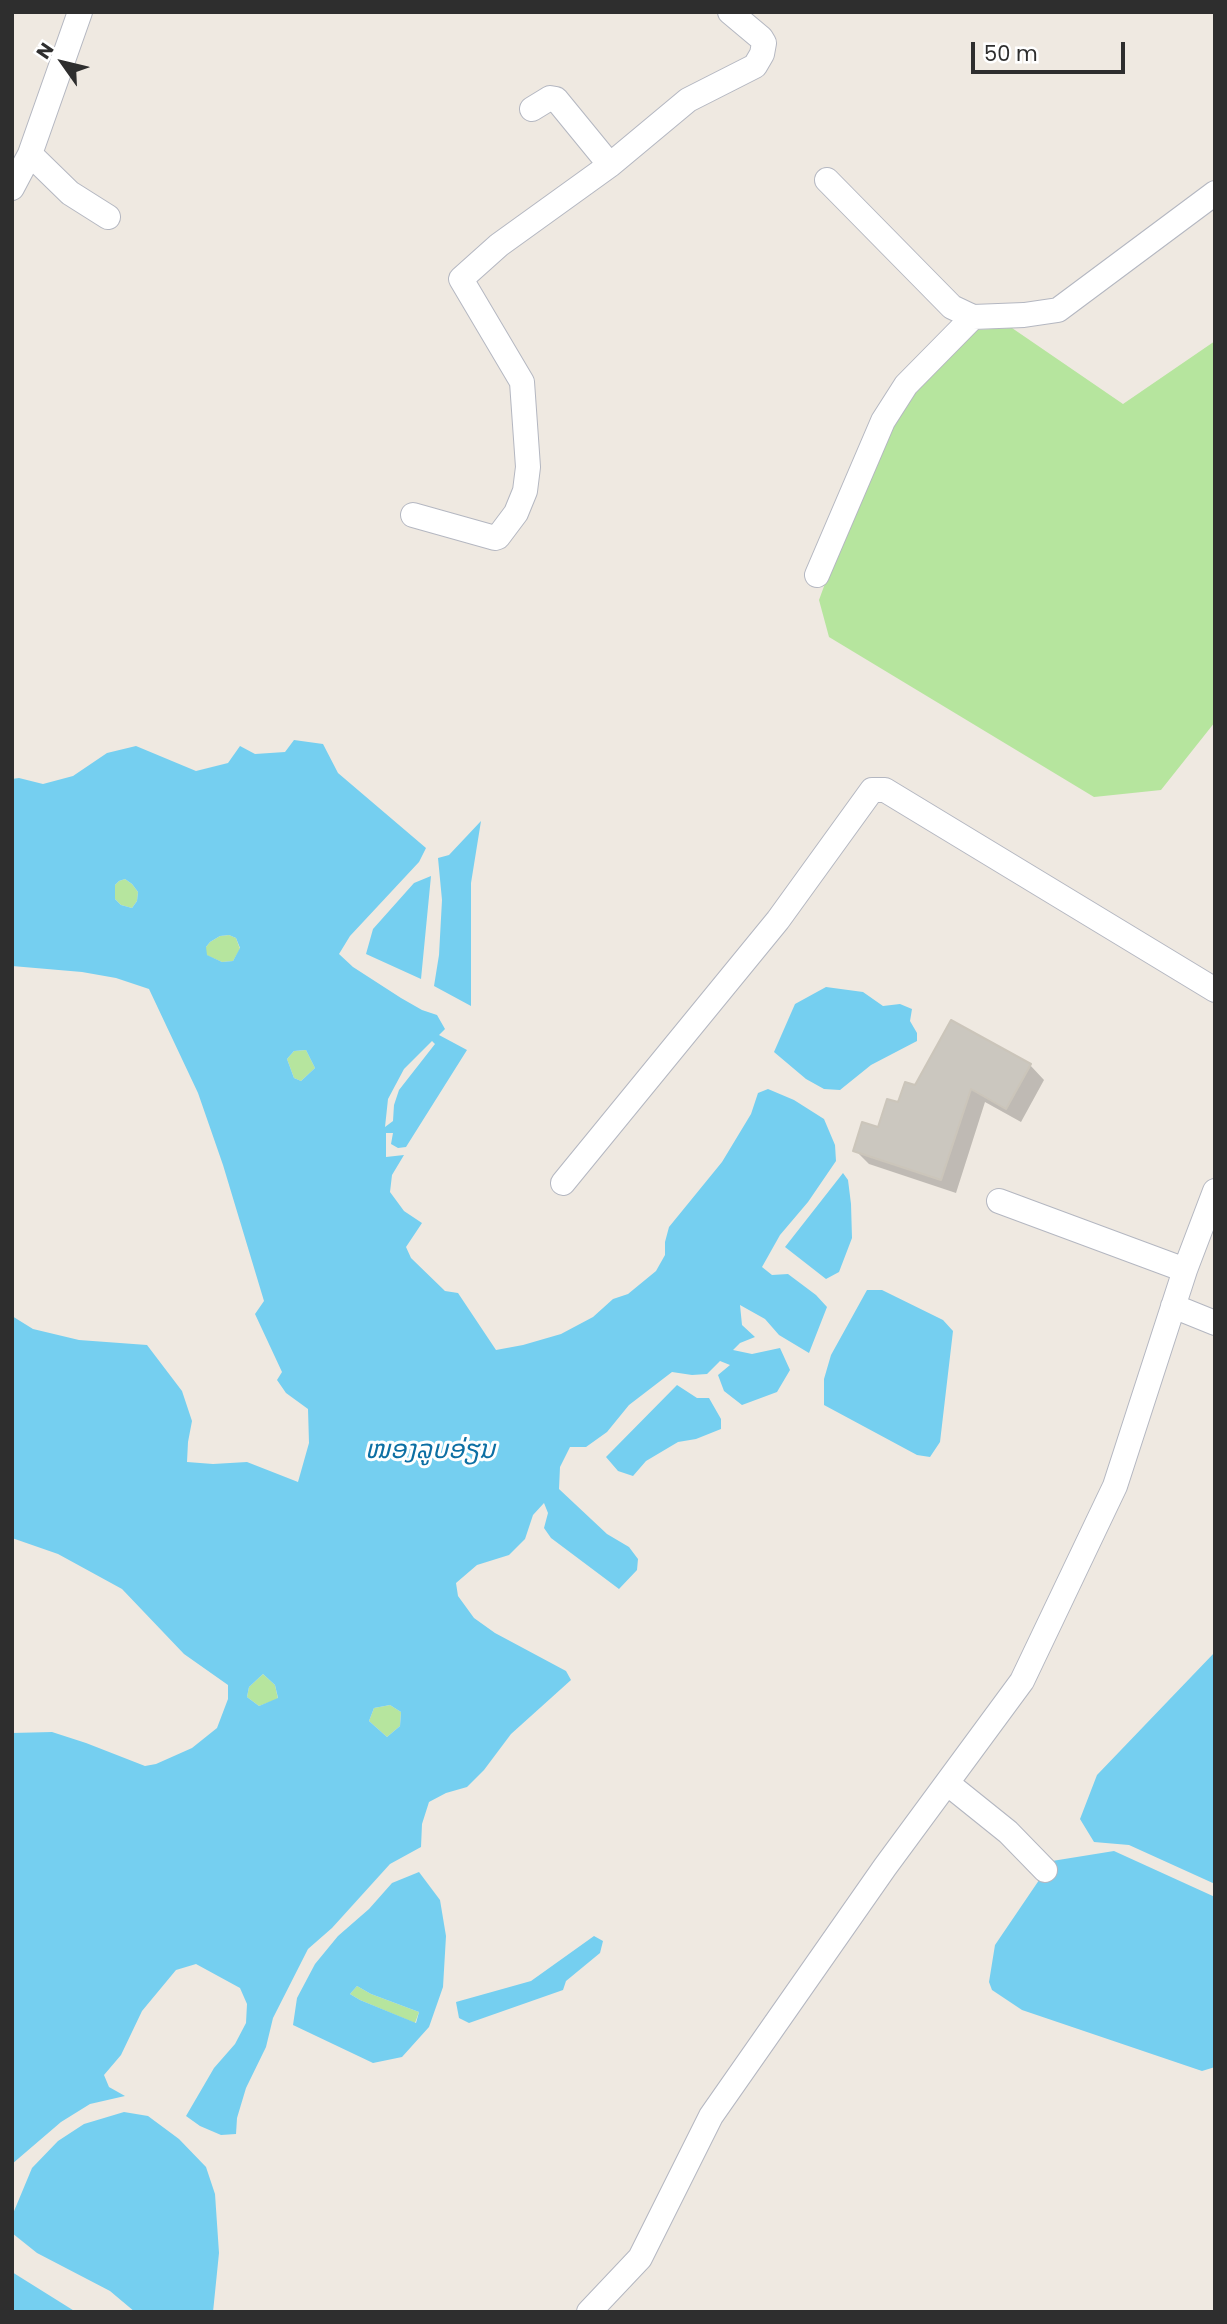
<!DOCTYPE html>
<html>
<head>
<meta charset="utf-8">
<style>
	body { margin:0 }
	#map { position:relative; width:1227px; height:2324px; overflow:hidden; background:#efe9e1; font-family:Poppins,sans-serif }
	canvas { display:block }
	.frame { position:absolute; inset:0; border:14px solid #2e2e2e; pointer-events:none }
	.north { position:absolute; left:28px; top:28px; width:70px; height:70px; -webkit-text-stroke:5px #fff; paint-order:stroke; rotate:304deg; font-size:19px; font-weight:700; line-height:28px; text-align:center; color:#2e2e2e }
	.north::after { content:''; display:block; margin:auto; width:24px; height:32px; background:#2e2e2e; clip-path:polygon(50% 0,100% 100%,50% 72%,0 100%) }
	.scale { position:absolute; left:971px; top:42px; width:154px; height:32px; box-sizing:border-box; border:4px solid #2e2e2e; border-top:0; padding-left:9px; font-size:21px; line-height:24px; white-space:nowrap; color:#2e2e2e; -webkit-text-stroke:5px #fff; paint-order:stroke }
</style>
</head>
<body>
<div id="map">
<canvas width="1227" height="2324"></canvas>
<div class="frame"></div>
<div class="north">N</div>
<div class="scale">50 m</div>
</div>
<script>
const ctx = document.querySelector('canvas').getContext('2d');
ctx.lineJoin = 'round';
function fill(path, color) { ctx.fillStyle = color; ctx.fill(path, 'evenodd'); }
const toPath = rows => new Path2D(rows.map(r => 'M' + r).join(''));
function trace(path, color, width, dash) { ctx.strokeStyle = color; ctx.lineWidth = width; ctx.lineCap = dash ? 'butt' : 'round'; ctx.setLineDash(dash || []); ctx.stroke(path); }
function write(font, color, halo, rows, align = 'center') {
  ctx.font = font + ' Poppins,"Noto Sans Lao",sans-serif'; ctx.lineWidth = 6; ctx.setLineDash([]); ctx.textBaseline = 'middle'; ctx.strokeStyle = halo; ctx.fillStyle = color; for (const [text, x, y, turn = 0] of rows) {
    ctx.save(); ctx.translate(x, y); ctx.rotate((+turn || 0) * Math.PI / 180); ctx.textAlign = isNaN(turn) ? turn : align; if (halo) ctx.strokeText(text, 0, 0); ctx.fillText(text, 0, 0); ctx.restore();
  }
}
fill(toPath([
	[1012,328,1123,404,1215,341,1215,722,1161,790,1094,797,829,637,819,600,858,493,893,424,926,374,973,330],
	[125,879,132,884,138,892,137,901,132,908,121,905,115,899,115,885,119,881],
	[229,935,236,938,240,949,233,961,222,962,206,955,206,947,210,942,220,936],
	[306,1050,315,1068,301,1081,294,1078,287,1059,294,1051],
	[263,1674,275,1685,278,1699,259,1706,247,1697,249,1687],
	[390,1705,401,1712,400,1726,387,1737,369,1721,374,1708],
	[357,1986,371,1994,419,2012,415,2023,360,2000,350,1994]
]), '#b6e59e');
fill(toPath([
	[294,740,323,744,338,773,426,848,419,862,350,936,339,954,353,967,401,998,422,1010,437,1015,445,1029,439,1035,467,1050,406,1147,398,1148,391,1144,393,1133,386,1133,386,1157,404,1155,392,1175,390,1192,404,1211,422,1223,406,1247,411,1258,445,1291,458,1293,496,1350,523,1345,561,1334,593,1317,613,1299,628,1294,656,1271,665,1255,665,1242,669,1227,722,1162,751,1114,758,1093,768,1089,794,1100,824,1119,835,1145,836,1161,808,1202,780,1235,762,1267,772,1275,788,1274,816,1295,827,1307,809,1353,779,1335,765,1319,740,1305,742,1325,755,1337,740,1343,733,1350,752,1354,780,1348,790,1370,777,1392,742,1405,724,1391,718,1375,730,1365,720,1361,707,1374,692,1375,672,1372,629,1405,607,1432,586,1447,570,1447,560,1467,559,1489,607,1534,629,1547,638,1559,637,1570,619,1589,551,1538,544,1528,548,1513,544,1503,533,1515,525,1539,509,1555,477,1565,456,1583,458,1596,474,1618,495,1633,566,1671,571,1680,511,1734,484,1770,467,1787,446,1793,429,1802,422,1824,421,1847,390,1864,332,1928,308,1949,273,2018,266,2047,246,2088,237,2118,236,2134,221,2135,200,2126,186,2116,214,2068,235,2044,246,2023,247,2004,240,1988,196,1964,176,1970,142,2011,121,2055,104,2075,109,2087,125,2096,90,2104,61,2122,12,2164,12,1733,52,1732,86,1743,145,1766,156,1764,192,1748,217,1728,228,1699,228,1685,184,1654,122,1589,58,1554,12,1538,12,1316,33,1329,79,1340,147,1345,182,1391,192,1421,188,1442,187,1462,213,1464,247,1462,298,1482,309,1443,308,1409,286,1393,277,1380,282,1372,255,1314,264,1301,223,1165,198,1093,149,989,116,978,82,972,12,966,12,779,19,778,43,784,73,776,107,753,136,746,196,771,228,763,240,746,255,754,285,752],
	[125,879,132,884,138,892,137,901,132,908,121,905,115,899,115,885,119,881],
	[229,935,236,938,240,948,233,961,222,962,207,955,206,947,210,942,220,936],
	[432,1041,435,1044,399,1090,394,1105,393,1121,385,1127,388,1099,404,1069],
	[306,1050,315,1068,301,1081,294,1078,287,1059,294,1051],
	[263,1674,275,1685,278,1698,259,1706,247,1697,249,1687],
	[390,1705,401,1712,400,1726,387,1737,369,1721,374,1708],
	[481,821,471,883,471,1006,434,986,439,955,442,900,438,858,449,855],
	[431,876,421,979,366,954,373,929,414,883],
	[826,987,863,992,883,1006,900,1004,912,1009,910,1021,917,1033,917,1041,871,1065,840,1090,824,1089,806,1079,774,1052,795,1004],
	[843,1173,848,1180,851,1204,852,1238,839,1272,826,1279,785,1247],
	[867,1290,882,1290,943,1320,953,1331,940,1442,930,1457,917,1455,824,1405,824,1379,831,1355],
	[677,1385,697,1398,709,1398,721,1419,721,1429,696,1439,678,1442,646,1461,633,1476,618,1471,606,1457],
	[1215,1652,1215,1884,1129,1845,1094,1842,1080,1819,1097,1775],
	[1114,1851,1215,1897,1215,2067,1202,2071,1022,2010,992,1990,989,1982,995,1945,1052,1861],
	[419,1872,440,1900,446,1936,443,1987,429,2027,402,2057,373,2063,293,2025,297,1998,315,1964,338,1936,369,1909,392,1883],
	[357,1986,371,1994,419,2012,416,2023,360,2000,350,1994],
	[594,1936,603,1941,600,1953,566,1981,563,1990,469,2023,459,2018,456,2002,531,1981],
	[124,2112,148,2116,179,2139,206,2167,215,2194,219,2253,213,2312,135,2312,110,2291,37,2253,12,2233,12,2216,32,2168,58,2141,84,2124],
	[12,2272,76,2312,12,2312]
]), '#75cff0');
fill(toPath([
	[1030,1065,1044,1080,1021,1122,985,1102,956,1193,869,1164,855,1150,879,1129,916,1087]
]), '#0003');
const building = toPath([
	[951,1020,1031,1064,1006,1109,971,1089,941,1180,853,1151,862,1122,878,1127,887,1099,898,1102,905,1082,915,1085,951,1020]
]);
fill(building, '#cbc7bf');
trace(building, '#cbc5ba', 2);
const minor = toPath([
	[532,109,550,98,556,99,610,165],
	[30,154,70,193,108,217],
	[827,180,952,307,973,317,1024,315,1058,310,1215,193],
	[12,188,30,154,80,12],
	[413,515,495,538,498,537,516,513,525,491,528,467,522,382,461,279,499,245,610,165,688,100,755,66,762,54,764,43,761,38,730,12],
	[817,575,883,421,906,385,973,317],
	[563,1183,778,920,872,790,885,790,1215,990],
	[999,1201,1185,1270],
	[1173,1306,1215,1323],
	[947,1783,1008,1832,1045,1870],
	[589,2312,640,2258,711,2116,885,1867,1022,1681,1115,1486,1185,1270,1215,1191]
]);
trace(minor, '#b4b7c1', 26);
trace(minor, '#fff', 24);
write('italic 26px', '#0d6fa3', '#fff', [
	["ໜອງລູບອ່ຽນ",430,1451]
]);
</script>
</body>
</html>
